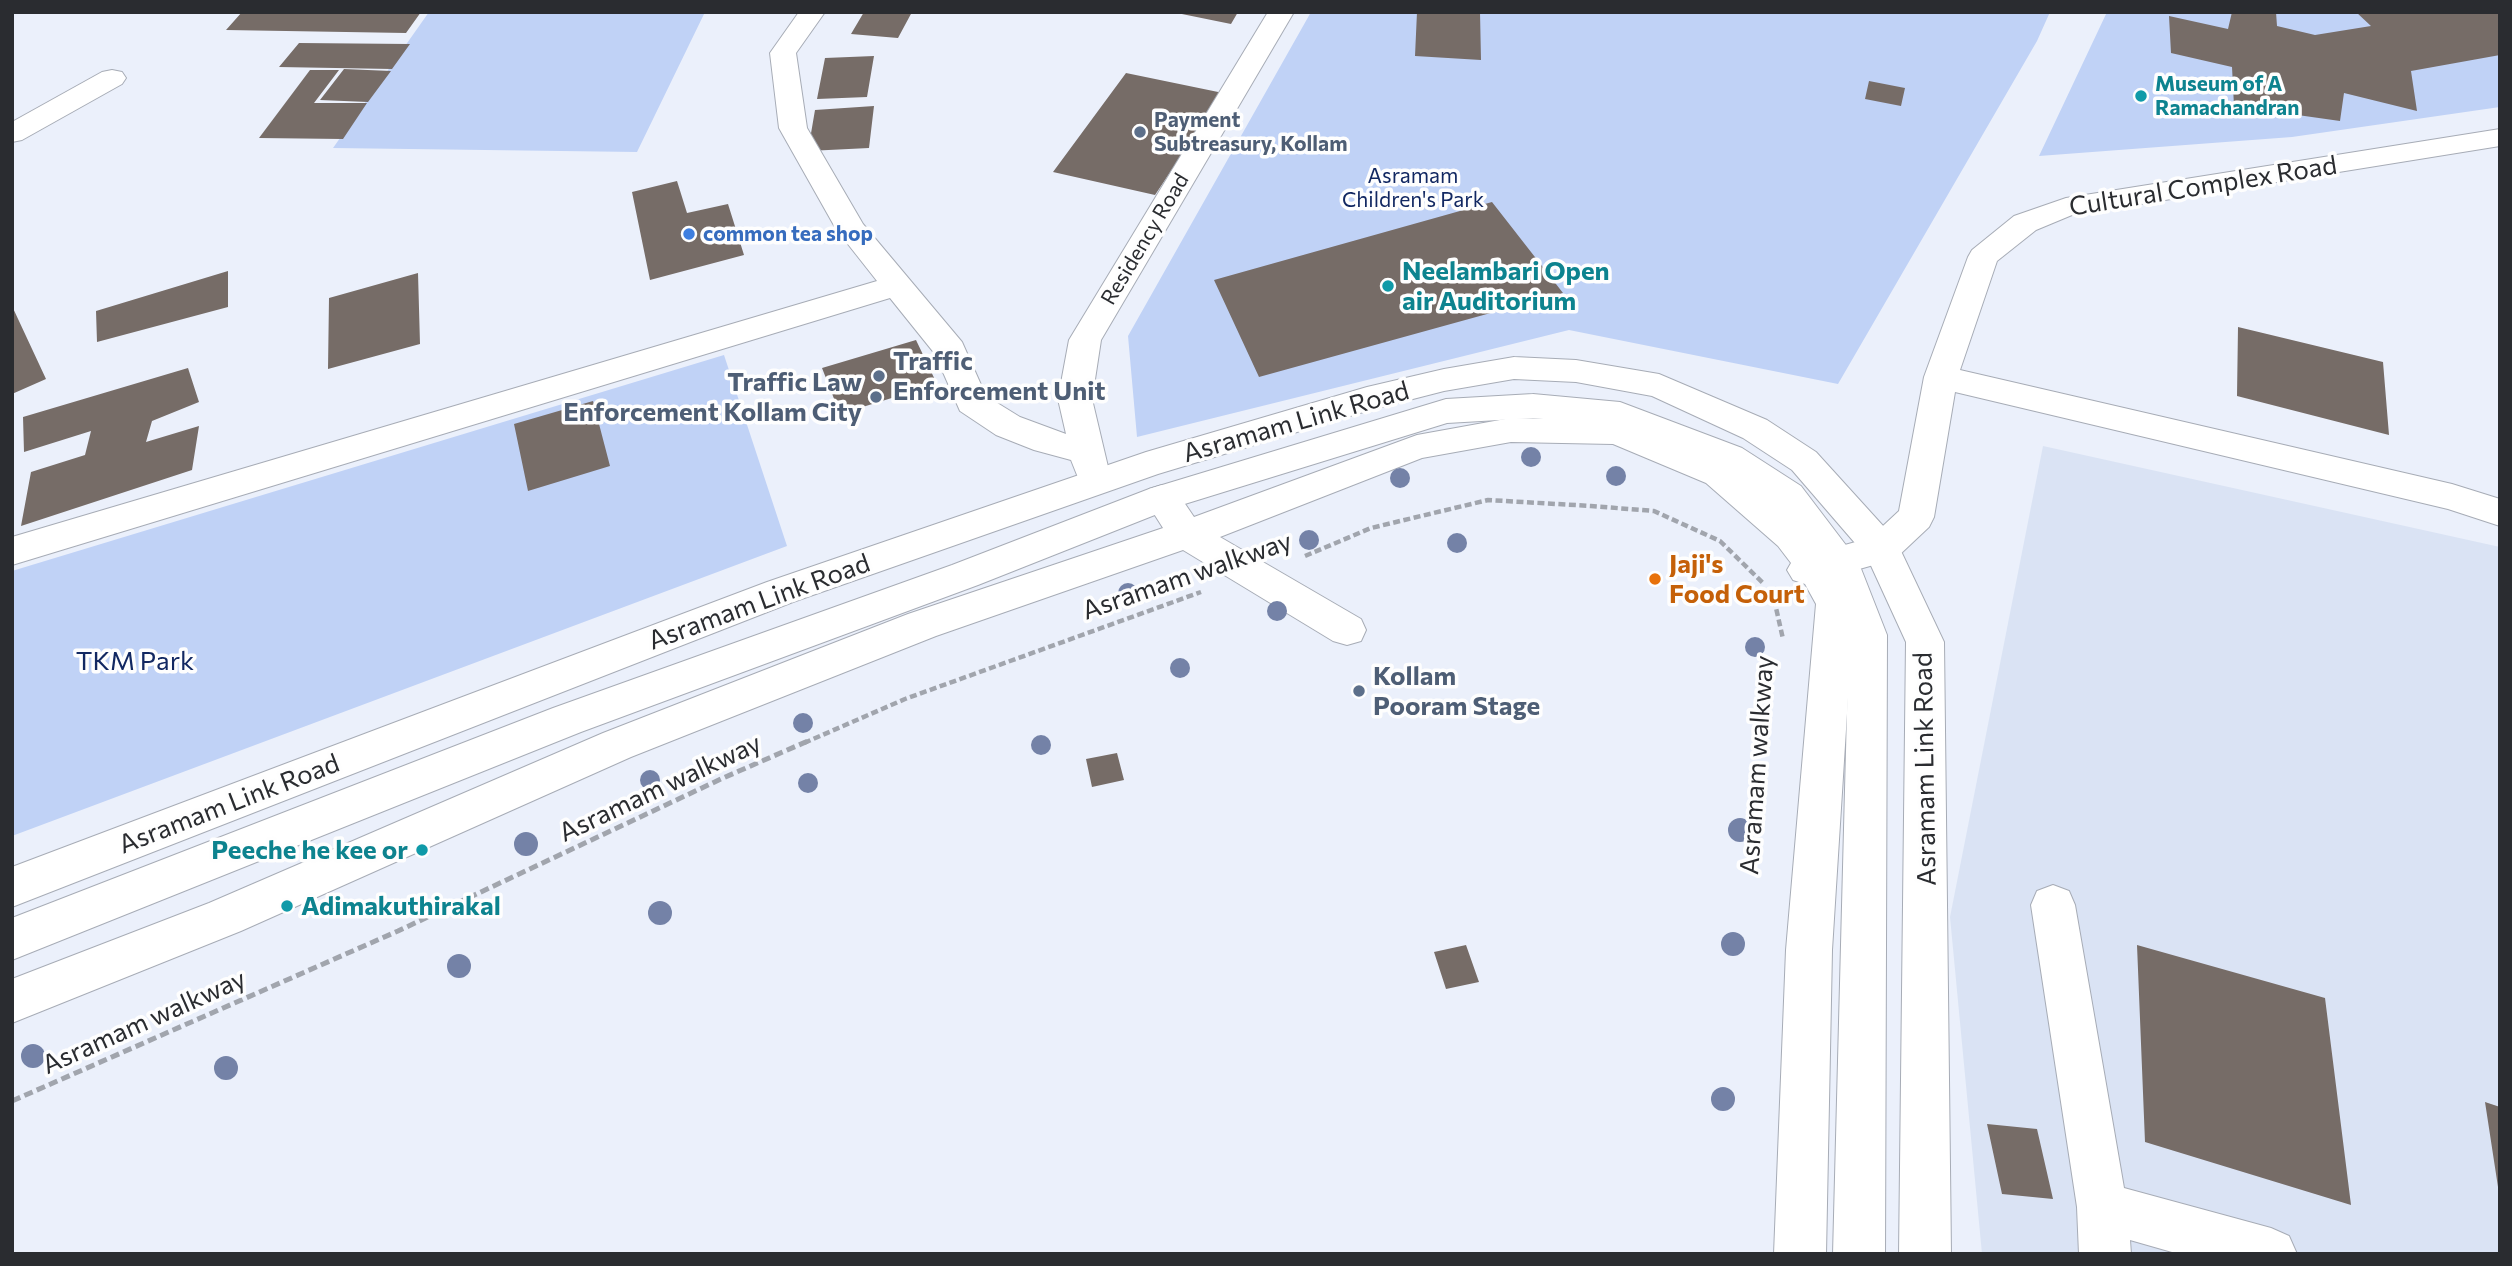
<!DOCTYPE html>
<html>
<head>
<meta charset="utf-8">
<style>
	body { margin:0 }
	#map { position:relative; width:2512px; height:1266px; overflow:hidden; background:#ebf0fb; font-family:Commissioner,sans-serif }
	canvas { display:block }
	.frame { position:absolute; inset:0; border:14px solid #2a2c30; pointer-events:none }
</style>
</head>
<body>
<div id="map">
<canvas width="2512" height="1266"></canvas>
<div class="frame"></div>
</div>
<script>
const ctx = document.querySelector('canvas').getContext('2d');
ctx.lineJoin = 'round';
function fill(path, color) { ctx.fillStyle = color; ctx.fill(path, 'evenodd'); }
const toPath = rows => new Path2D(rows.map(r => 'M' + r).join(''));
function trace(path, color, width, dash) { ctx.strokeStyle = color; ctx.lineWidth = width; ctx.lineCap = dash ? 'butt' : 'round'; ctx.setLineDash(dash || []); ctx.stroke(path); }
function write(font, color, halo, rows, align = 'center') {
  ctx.font = font + ' Commissioner,sans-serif'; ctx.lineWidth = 7; ctx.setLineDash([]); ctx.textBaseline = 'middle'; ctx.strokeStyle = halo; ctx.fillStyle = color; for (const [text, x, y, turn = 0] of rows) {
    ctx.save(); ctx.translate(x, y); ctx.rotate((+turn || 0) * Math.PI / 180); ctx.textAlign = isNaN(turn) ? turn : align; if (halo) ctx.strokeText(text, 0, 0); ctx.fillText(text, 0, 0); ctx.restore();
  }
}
fill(toPath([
	[2043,446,2500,547,2500,1254,1982,1254,1950,917]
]), '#dae3f4');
fill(toPath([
	[429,12,705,12,637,152,333,148],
	[1311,12,2050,12,2037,41,1838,384,1569,330,1137,437,1128,336],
	[2107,12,2500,12,2500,107,2292,137,2039,156],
	[724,355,787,546,12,836,12,571]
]), '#c0d2f6');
fill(toPath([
	[242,12,421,12,406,33,226,30],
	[864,12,912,12,898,38,851,34],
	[1172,12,1238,12,1231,24],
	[1417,12,1480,12,1481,60,1415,56],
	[2232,12,2276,12,2277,26,2315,35,2371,26,2356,12,2500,12,2500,55,2411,71,2417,111,2344,93,2340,121,2234,106,2232,67,2171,53,2169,16,2228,29],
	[299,43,410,44,392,69,279,67],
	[874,56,867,97,817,99,825,58],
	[344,69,391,71,368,102,320,100],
	[310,70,339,70,314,103,367,103,343,139,259,138],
	[1126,73,1223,93,1155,195,1053,172],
	[1869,81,1905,88,1901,106,1865,99],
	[874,106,869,148,808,151,815,110],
	[677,181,687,213,728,204,744,255,650,280,632,192],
	[1492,202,1563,293,1259,377,1214,280],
	[228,271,228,307,97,342,96,311],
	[418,273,420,344,328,369,329,298],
	[12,306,46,379,12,394],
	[2238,327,2383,362,2389,435,2237,396],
	[916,340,937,384,840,414,822,368],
	[188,368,199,402,152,421,146,442,199,426,192,470,21,526,31,472,85,455,91,431,24,452,23,417],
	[593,401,610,466,528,491,514,424],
	[1117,753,1124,780,1092,787,1086,759],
	[1466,945,1479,982,1446,989,1434,952],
	[2137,945,2325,998,2351,1205,2145,1142],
	[2485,1102,2500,1107,2500,1187,2498,1187],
	[1987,1124,2037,1129,2053,1199,2002,1194]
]), '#766c67');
const minor = toPath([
	[799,12,825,12,796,53,807,128,863,224,962,342,986,396,1020,417,1066,434,1058,399,1069,340,1268,12,1294,12,1101,340,1092,399,1109,471,1103,480,1091,484,1079,480,1071,460,1034,450,996,435,960,411,935,354,890,298,12,565,12,537,877,281,836,229,779,128,770,53,799,12],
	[112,70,122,72,126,78,122,84,22,140,12,142,12,122,102,72,112,70],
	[2500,129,2500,146,2072,215,2036,230,1997,261,1960,370,2452,484,2500,499,2500,526,2448,509,1955,392,1934,517,1929,527,1895,559,1838,575,1854,603,1832,950,1826,1254,1774,1254,1786,950,1816,604,1805,584,1793,580,1787,570,1791,563,1778,546,1706,483,1613,444,1511,442,1422,458,1220,537,1361,619,1366,630,1361,641,1347,645,1333,641,1183,550,936,636,631,757,241,931,12,1023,12,979,209,903,603,733,908,614,1163,528,1144,498,1149,489,1162,485,1175,489,1194,517,1417,435,1511,418,1617,420,1730,465,1804,526,1823,551,1870,538,1899,511,1924,377,1968,257,1972,250,2014,216,2066,198,2500,129],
	[2053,885,2069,891,2075,905,2124,1188,2271,1228,2289,1236,2297,1254,2179,1254,2130,1240,2131,1254,2079,1254,2077,1207,2031,905,2037,891,2053,885]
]);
const major = toPath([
	[1514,357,1576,360,1659,374,1767,420,1816,452,1895,539,1900,549,1944,642,1951,1254,1899,1254,1906,642,1867,557,1792,470,1743,438,1652,396,1576,382,1514,379,1444,391,1370,410,1158,474,793,602,12,907,12,867,767,582,1146,452,1367,387,1444,369,1514,357],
	[1533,394,1620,402,1742,448,1801,486,1858,561,1887,635,1885,1254,1833,1254,1849,635,1823,567,1775,504,1718,466,1616,426,1533,418,1447,423,1175,507,978,585,581,732,12,960,12,918,553,708,952,565,1149,489,1446,399,1533,394]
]);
trace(minor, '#a7acb6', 2);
trace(major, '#a7acb6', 2);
trace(toPath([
	[1305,556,1371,528,1488,500,1591,506,1654,511,1720,541,1764,584],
	[1774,599,1783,639],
	[804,743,905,699,1201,592]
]), '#a1a5ad', 4.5, [7, 3.5]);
trace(toPath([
	[12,1101,398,931,723,778,808,741]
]), '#a1a5ad', 5, [9, 4.5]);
fill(minor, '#fff');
fill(major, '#fff');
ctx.fillStyle = '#7482a7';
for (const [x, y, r] of [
	[1531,457,10],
	[1616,476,10],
	[1400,478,10],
	[1309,540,10],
	[1457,543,10],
	[1128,593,10],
	[1277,611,10],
	[1755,647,10],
	[1180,668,10],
	[803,723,10],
	[1041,745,10],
	[650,780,10],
	[808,783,10],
	[1740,830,12],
	[526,844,12],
	[660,913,12],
	[1733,944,12],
	[459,966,12],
	[33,1056,12],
	[226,1068,12],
	[1723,1099,12]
]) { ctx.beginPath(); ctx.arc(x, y, r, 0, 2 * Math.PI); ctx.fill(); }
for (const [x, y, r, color] of [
	[2141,96,7,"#0f9aa8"],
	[1140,132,7,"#5c6f8a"],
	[689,234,7,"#3f7fe0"],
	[1388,286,7,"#0f9aa8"],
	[879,376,7,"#5c6f8a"],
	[876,397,7,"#5c6f8a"],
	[1655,579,7,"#e8710a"],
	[1359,691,7,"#5c6f8a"],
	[422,850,7,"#0f9aa8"],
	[287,906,7,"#0f9aa8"]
]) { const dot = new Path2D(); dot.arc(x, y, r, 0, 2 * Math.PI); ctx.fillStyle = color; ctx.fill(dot); trace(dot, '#fefefe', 2.5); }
write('bold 21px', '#0d838f', '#fefefe', [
	["Museum of A",2155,84],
	["Ramachandran",2155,108]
], 'left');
write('bold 21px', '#4e5e75', '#fefefe', [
	["Payment",1154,120],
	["Subtreasury, Kollam",1154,144]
], 'left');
write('21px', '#122862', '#fefefe', [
	["Asramam",1413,176],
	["Children's Park",1413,200]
]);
write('bold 21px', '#366cbe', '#fefefe', [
	["common tea shop",703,234]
], 'left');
write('21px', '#2a2c30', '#fefefe', [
	["Residency Road",1145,239,-59]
]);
write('26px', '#2a2c30', '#fefefe', [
	["Cultural Complex Road",2203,186,-9],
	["Asramam Link Road",1296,422,-16],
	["Asramam walkway",1187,576,-19],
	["Asramam Link Road",759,602,-20],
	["Asramam walkway",1757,765,-86],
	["Asramam Link Road",1925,769,-91],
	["Asramam walkway",660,788,-25],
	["Asramam Link Road",229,804,-21],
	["Asramam walkway",144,1022,-24]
]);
write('bold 26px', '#0d838f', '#fefefe', [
	["Neelambari Open",1402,271],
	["air Auditorium",1402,301],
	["Peeche he kee or",408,850,"right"],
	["Adimakuthirakal",301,906]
], 'left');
write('bold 26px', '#4e5e75', '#fefefe', [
	["Traffic",893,361],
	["Enforcement Unit",893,391],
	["Traffic Law",862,382,"right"],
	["Enforcement Kollam City",862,412,"right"],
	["Kollam",1373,676],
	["Pooram Stage",1373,706]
], 'left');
write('bold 26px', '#c56008', '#fefefe', [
	["Jaji's",1669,564],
	["Food Court",1669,594]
], 'left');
write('26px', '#122862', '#fefefe', [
	["TKM Park",135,661]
]);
</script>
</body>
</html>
